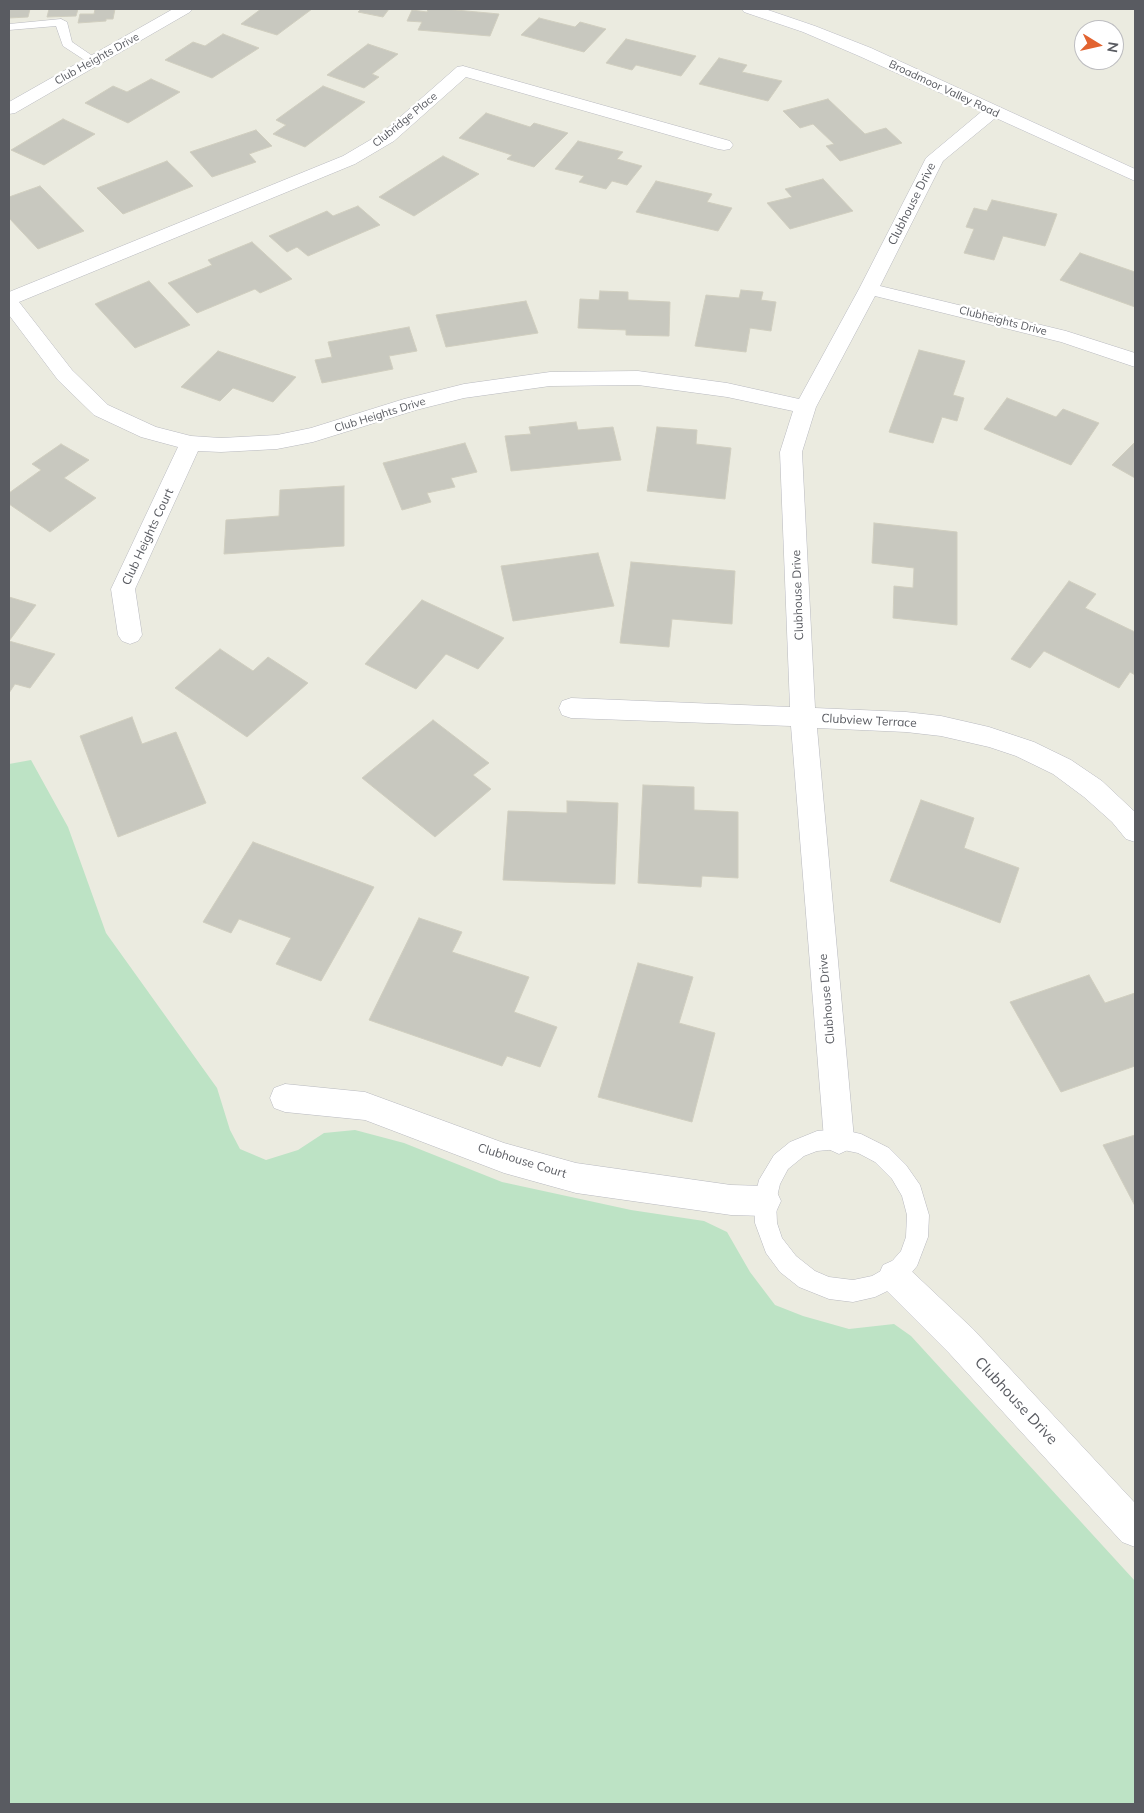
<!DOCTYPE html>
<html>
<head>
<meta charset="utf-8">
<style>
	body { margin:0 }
	#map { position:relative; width:1144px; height:1813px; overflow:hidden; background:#ebebe0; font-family:Mulish,sans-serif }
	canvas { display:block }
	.frame { position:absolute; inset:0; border:10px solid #595b61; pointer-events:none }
	.north { position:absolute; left:1074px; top:20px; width:50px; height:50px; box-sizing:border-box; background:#fff; border:1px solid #bdbdc0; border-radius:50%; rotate:99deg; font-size:14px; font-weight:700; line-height:20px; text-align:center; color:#595b61 }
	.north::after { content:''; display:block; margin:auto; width:18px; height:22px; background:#e26330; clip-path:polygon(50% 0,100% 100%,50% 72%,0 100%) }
</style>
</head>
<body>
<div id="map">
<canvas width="1144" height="1813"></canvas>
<div class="frame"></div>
<div class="north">N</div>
</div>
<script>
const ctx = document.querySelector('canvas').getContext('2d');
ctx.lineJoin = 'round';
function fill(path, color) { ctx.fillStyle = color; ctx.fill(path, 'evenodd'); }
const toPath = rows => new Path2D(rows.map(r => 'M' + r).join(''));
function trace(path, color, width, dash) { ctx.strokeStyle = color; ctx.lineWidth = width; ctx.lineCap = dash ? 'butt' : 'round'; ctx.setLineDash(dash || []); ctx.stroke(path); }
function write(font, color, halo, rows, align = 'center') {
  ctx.font = font + ' Mulish,sans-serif'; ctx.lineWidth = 4.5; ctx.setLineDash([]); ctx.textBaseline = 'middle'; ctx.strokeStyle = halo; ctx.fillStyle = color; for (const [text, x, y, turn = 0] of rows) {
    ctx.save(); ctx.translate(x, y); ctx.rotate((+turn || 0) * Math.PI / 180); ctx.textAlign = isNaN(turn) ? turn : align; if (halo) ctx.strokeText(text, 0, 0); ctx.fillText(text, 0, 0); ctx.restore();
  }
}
fill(toPath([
	[31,760,68,827,106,933,217,1088,230,1130,240,1149,266,1160,298,1150,324,1133,355,1130,404,1143,502,1182,631,1210,704,1221,727,1232,750,1272,775,1305,803,1316,849,1329,894,1324,911,1336,1135,1581,1135,1804,9,1804,9,764]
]), '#bde3c5');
const building = toPath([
	[9,9,30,9,28,17,9,18,9,9],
	[49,9,78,9,76,16,47,17,49,9],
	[95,9,115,9,113,19,106,19,106,21,78,23,80,14,94,14,95,9],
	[261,9,312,9,277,35,241,24,261,9],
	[361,9,389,9,383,17,358,12,361,9],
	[428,9,445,9,499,14,490,36,418,30,422,22,407,21,412,10,427,12,428,9],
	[539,18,575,27,580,22,606,29,584,52,521,35,539,18],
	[223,34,259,48,212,78,165,60,193,42,205,46,223,34],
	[626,39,696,56,681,76,636,65,632,70,606,63,626,39],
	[368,44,398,54,372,74,379,77,364,88,327,75,368,44],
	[719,58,747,65,742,72,782,81,768,101,699,84,719,58],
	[151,79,180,92,128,123,85,103,113,86,127,92,151,79],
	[323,86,365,102,305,147,273,134,286,125,276,120,323,86],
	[828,99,865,134,886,128,902,143,840,161,826,146,834,144,813,124,800,128,783,111,828,99],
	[486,113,530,127,534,123,568,133,534,167,507,159,512,155,459,138,486,113],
	[63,119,95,134,44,165,11,150,63,119],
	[256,130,272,146,249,154,256,162,212,177,190,152,256,130],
	[578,141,623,152,617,159,642,166,627,185,612,181,606,189,579,182,584,176,555,169,578,141],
	[443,156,479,174,414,216,379,197,443,156],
	[167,161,193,186,123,214,97,188,167,161],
	[823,179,853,211,790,229,767,203,792,197,785,189,823,179],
	[656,181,712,194,707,202,732,208,718,231,636,212,656,181],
	[40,186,84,231,38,249,9,218,9,197,40,186],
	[992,200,1057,214,1045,246,1003,236,994,260,964,253,974,229,966,227,974,208,987,211,992,200],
	[358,206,380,225,308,256,297,247,287,252,269,236,327,211,333,216,358,206],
	[252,242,292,279,260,293,255,289,197,313,168,283,212,265,208,260,252,242],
	[1080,253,1135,272,1135,307,1060,280,1080,253],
	[149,281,190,325,135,348,95,304,149,281],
	[741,290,763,292,761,300,776,302,771,331,750,328,746,352,695,346,706,295,739,298,741,290],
	[600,291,628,292,628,300,670,302,669,336,626,335,626,330,578,328,580,299,599,300,600,291],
	[526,301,538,333,446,347,436,315,526,301],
	[409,327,417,351,389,356,393,369,322,383,315,360,332,357,328,342,409,327],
	[919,350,965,361,953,395,964,398,957,421,942,417,933,443,889,432,919,350],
	[218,351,296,377,273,402,233,388,220,401,181,387,218,351],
	[1007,398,1056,417,1063,409,1099,423,1071,465,984,429,1007,398],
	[576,422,578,430,613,427,621,460,511,471,505,436,531,434,529,427,576,422],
	[657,427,697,430,696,444,731,448,725,499,647,491,657,427],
	[1135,442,1135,478,1112,465,1135,442],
	[465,443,477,472,451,478,455,487,427,493,431,502,402,510,383,463,465,443],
	[61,444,89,460,64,478,96,498,50,532,9,504,9,493,41,470,32,464,61,444],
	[344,486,344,546,224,554,226,520,279,516,280,490,344,486],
	[874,523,957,532,957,625,893,618,894,586,913,588,914,568,872,563,874,523],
	[598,553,614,606,513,621,501,566,598,553],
	[631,562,735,571,732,624,672,619,669,647,620,643,631,562],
	[1069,581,1096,594,1085,608,1135,632,1135,675,1130,672,1119,688,1044,651,1030,668,1011,659,1069,581],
	[9,597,36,605,9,641,55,654,30,688,15,684,9,693,9,597],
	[422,600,504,638,478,669,446,654,416,689,365,664,422,600],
	[220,649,253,671,268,657,308,683,247,737,175,688,220,649],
	[132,717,142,744,176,732,206,803,118,837,80,736,132,717],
	[433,720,489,763,473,775,491,789,435,837,362,778,433,720],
	[643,785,694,787,694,810,738,812,738,878,702,876,701,887,638,883,643,785],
	[921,800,974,818,964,848,1019,868,1000,923,890,881,921,800],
	[567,801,618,803,615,884,503,880,508,811,567,813,567,801],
	[253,842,374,887,321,981,276,964,291,938,239,919,231,933,203,922,253,842],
	[419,918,462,932,452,952,529,977,514,1012,557,1027,540,1067,507,1056,502,1066,369,1020,419,918],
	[638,963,693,977,679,1023,715,1033,692,1122,598,1097,638,963],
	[1089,975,1105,1003,1135,993,1135,1066,1061,1092,1010,1002,1089,975],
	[1135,1135,1135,1206,1103,1145,1135,1135]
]);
fill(building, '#c8c8bf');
trace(building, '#d0cebf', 1);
const lane = toPath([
	[61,19,67,22,72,42,97,59,99,61,97,63,89,63,63,46,56,26,9,30,9,24,61,19],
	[839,1129,861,1134,889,1148,906,1165,920,1185,929,1215,928,1237,920,1258,917,1266,902,1284,875,1297,853,1302,829,1299,799,1287,780,1272,766,1253,755,1223,754,1201,759,1180,774,1155,790,1142,817,1131,839,1129],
	[839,1149,858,1153,875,1162,892,1179,902,1196,907,1215,906,1237,901,1251,886,1268,872,1276,853,1280,829,1277,815,1271,796,1256,782,1238,777,1223,776,1201,780,1184,788,1169,804,1156,817,1151,839,1149]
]);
const street = toPath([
	[173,9,192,9,190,12,15,113,9,114,9,102,173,9],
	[463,66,730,141,733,145,730,149,724,150,718,149,466,77,394,141,355,164,19,302,72,370,108,405,156,427,191,436,221,438,277,435,311,428,404,399,464,384,550,372,638,371,727,383,799,399,859,289,926,158,987,107,993,106,999,107,1002,111,999,115,943,161,880,286,1066,331,1135,353,1135,367,1061,342,875,296,816,407,802,452,815,708,906,712,941,716,989,727,1034,742,1071,760,1102,781,1135,812,1135,842,1126,839,1112,822,1084,797,1053,774,1016,756,989,747,941,736,906,732,817,728,854,1139,850,1149,839,1154,828,1149,824,1139,791,726,571,718,562,715,559,708,562,701,571,698,790,707,780,452,793,411,727,397,638,385,550,386,464,398,416,410,313,442,277,449,221,452,198,451,135,589,142,635,138,641,130,644,122,641,118,635,111,589,178,447,141,437,94,415,58,380,9,315,9,292,343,156,382,133,457,67,463,66],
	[285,1084,365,1092,504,1143,576,1163,731,1185,765,1186,776,1190,781,1201,776,1212,765,1216,731,1215,576,1193,504,1173,365,1120,285,1112,274,1108,270,1098,274,1088,285,1084],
	[894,1260,905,1265,973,1329,1135,1503,1135,1547,1122,1542,949,1353,883,1287,878,1276,883,1265,894,1260]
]);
const secondary = toPath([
	[742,9,765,9,815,26,871,48,1135,169,1135,181,859,56,803,32,744,12,742,9]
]);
trace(lane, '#b8b9bf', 1);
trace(street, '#b8b9bf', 1);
trace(secondary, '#bbbcc4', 1);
fill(lane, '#fff');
fill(street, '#fff');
fill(secondary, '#fff');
write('11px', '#595b61', '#fff', [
	["Club Heights Drive",97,59,-29],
	["Broadmoor Valley Road",944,89,25],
	["Clubridge Place",405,120,-39],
	["Clubheights Drive",1003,321,14],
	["Club Heights Drive",380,415,-17]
]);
write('12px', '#595b61', '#fff', [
	["Clubhouse Drive",912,204,-63],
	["Club Heights Court",148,537,-65],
	["Clubhouse Drive",798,595,-92],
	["Clubview Terrace",869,721,3],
	["Clubhouse Drive",827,999,-95],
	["Clubhouse Court",522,1161,17]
]);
write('15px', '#595b61', '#fff', [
	["Clubhouse Drive",1016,1401,47]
]);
</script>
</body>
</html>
